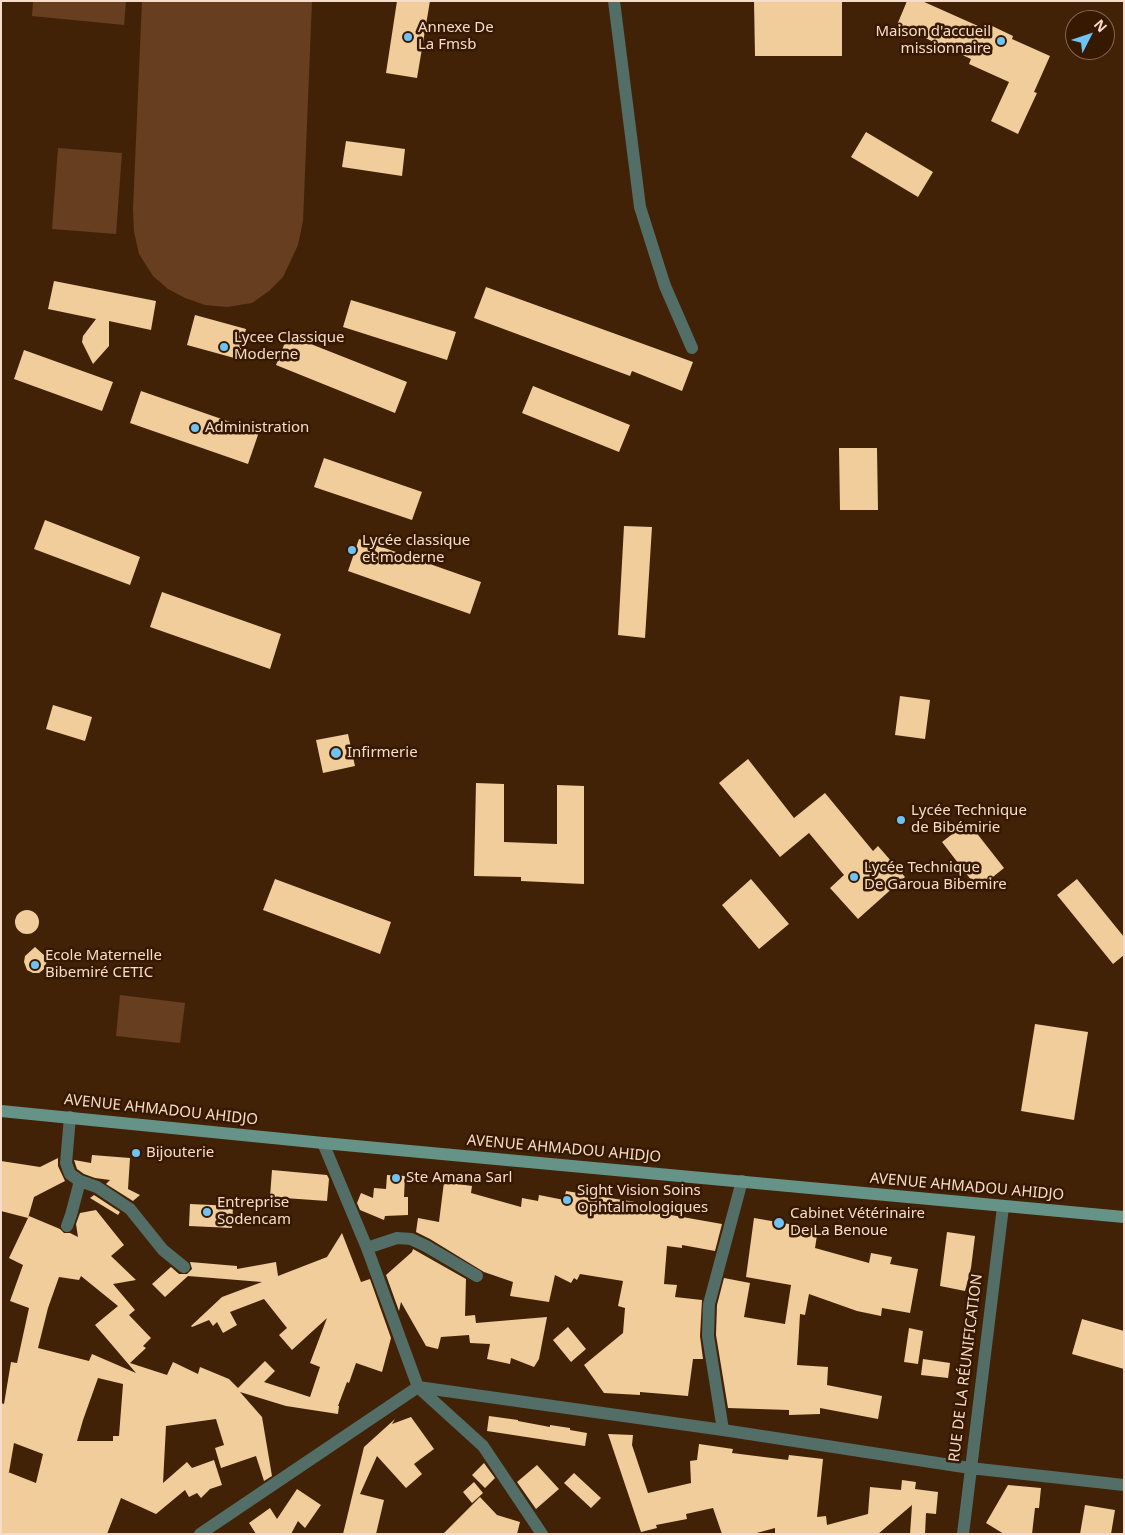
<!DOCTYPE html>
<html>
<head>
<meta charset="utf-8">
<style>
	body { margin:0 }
	#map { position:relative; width:1125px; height:1535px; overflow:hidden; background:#422207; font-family:"Noto Sans",sans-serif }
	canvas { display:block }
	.frame { position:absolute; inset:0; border:2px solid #f6dcc9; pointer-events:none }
	.north { position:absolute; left:1065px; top:10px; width:50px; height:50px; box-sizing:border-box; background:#371800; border:1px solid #836650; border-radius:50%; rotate:49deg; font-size:14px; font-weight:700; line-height:20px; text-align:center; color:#f6dcc9 }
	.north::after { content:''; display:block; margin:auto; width:18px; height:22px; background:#6fc2f4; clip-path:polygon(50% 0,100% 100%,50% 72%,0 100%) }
</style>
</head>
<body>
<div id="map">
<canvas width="1125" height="1535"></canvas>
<div class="frame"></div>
<div class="north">N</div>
</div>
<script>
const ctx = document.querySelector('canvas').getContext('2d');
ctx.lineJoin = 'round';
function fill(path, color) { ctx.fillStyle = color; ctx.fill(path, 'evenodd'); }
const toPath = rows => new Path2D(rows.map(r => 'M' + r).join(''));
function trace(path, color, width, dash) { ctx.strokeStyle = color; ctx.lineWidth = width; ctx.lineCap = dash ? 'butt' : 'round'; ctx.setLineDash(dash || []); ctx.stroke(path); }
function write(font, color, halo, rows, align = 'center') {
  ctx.font = font + ' "Noto Sans",sans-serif'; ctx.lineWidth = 5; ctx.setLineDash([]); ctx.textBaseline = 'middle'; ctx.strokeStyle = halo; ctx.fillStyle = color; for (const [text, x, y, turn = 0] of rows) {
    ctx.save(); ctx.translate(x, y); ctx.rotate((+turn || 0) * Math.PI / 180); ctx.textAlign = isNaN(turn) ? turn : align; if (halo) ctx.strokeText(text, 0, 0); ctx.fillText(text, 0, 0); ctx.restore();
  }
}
fill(toPath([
	[33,1,126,1,124,25,32,16],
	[142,1,312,1,303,221,298,245,283,277,269,291,252,303,227,307,205,305,185,298,168,289,153,276,139,254,134,232,133,209],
	[58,148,122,153,116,234,52,229],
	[120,995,185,1003,180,1043,116,1036]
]), '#673f20');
fill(toPath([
	[397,1,430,1,417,78,386,73],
	[754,1,842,1,842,56,755,56],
	[907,1,922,1,987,30,990,25,1013,36,1012,39,1050,56,1034,92,1037,93,1018,134,991,121,1009,82,969,64,971,59,897,25],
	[866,132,933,172,918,197,851,157],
	[346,141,405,149,402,176,342,167],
	[54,281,156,301,151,330,109,321,109,346,93,364,82,342,83,336,96,319,48,309],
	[486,287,693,362,682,391,632,371,630,376,474,318],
	[351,300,456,332,447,360,343,327],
	[195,315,246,329,238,359,187,345],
	[288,335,407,382,395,413,276,365],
	[24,350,113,382,102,411,14,379],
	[533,386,630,425,619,452,522,413],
	[141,391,259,432,248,464,130,423],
	[839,448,877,448,878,510,840,510],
	[324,458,422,492,412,520,314,487],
	[45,520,140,557,130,585,34,549],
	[624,526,652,527,645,638,618,635],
	[359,539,481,582,470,614,348,571],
	[162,592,281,634,270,669,150,627],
	[900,696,930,700,925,739,895,735],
	[53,705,92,717,85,741,46,729],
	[348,734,355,766,323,773,316,740],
	[748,759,794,818,825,793,873,851,878,846,905,877,858,919,830,888,844,875,809,833,780,857,719,783],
	[476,783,504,784,504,842,557,844,557,785,584,786,584,884,521,881,521,877,474,876],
	[968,822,1004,868,978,889,942,842],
	[275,879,391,922,380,954,263,910],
	[751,879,789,924,759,949,722,905],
	[1077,879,1124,937,1124,955,1113,964,1057,895],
	'15 922a12 12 0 1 1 24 0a12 12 0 1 1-24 0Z',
	[35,947,45,956,47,961,44,969,39,973,33,973,27,970,24,962,25,956],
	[1035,1024,1088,1032,1074,1120,1021,1111],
	[92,1155,130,1158,128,1189,140,1195,133,1201,106,1184,110,1180,95,1178,84,1174,77,1169,74,1160,91,1163],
	[58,1158,58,1166,65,1181,34,1197,28,1218,29,1216,60,1229,64,1233,70,1233,78,1237,76,1224,80,1213,96,1210,124,1245,111,1256,136,1280,113,1284,135,1310,129,1315,151,1338,143,1346,146,1348,130,1363,167,1375,173,1362,198,1374,200,1367,229,1379,238,1388,265,1361,275,1371,264,1382,310,1397,320,1367,310,1363,327,1318,292,1350,279,1335,287,1328,264,1299,230,1312,237,1325,223,1333,217,1322,213,1326,209,1320,192,1327,191,1326,222,1297,262,1282,188,1276,165,1297,152,1284,171,1267,179,1274,187,1274,192,1269,190,1262,237,1266,237,1269,276,1262,278,1276,327,1257,342,1233,361,1282,370,1279,391,1338,382,1372,356,1363,349,1383,347,1382,338,1406,339,1406,338,1414,286,1406,240,1392,262,1417,272,1476,264,1481,256,1456,221,1468,215,1448,224,1445,216,1419,166,1426,163,1483,187,1462,192,1468,214,1460,222,1485,210,1489,201,1498,197,1493,189,1497,185,1490,156,1514,121,1498,107,1534,1,1534,1,1403,4,1404,11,1362,17,1363,29,1308,10,1301,23,1265,9,1258,28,1218,1,1211,1,1161,40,1167],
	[81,1276,118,1306,95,1325,136,1373,92,1354,89,1361,38,1348,48,1308,59,1277,79,1280],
	[98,1378,123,1384,119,1436,113,1436,113,1441,77,1441,83,1420],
	[14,1443,43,1454,36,1483,8,1472,9,1472],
	[272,1170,327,1175,329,1179,327,1201,270,1197],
	[387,1175,405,1176,404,1197,408,1197,408,1215,385,1216,384,1220,360,1210,357,1203,361,1193,373,1198,374,1188,386,1189],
	[444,1182,472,1186,471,1193,521,1207,522,1198,538,1201,539,1195,564,1200,566,1191,635,1202,634,1207,671,1211,671,1215,722,1224,715,1251,682,1245,682,1248,667,1246,664,1284,677,1285,675,1297,702,1300,700,1336,703,1359,693,1359,688,1396,640,1392,640,1395,604,1393,584,1365,623,1333,625,1308,618,1306,623,1281,580,1274,577,1280,574,1278,571,1283,555,1275,549,1302,510,1296,513,1282,484,1272,430,1239,416,1232,418,1218,439,1222],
	[94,1195,120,1212,118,1215,90,1198],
	[190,1204,233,1206,232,1228,189,1226],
	[754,1218,818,1229,815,1248,869,1263,871,1253,892,1257,890,1264,918,1269,910,1313,882,1308,881,1316,857,1311,809,1294,805,1315,800,1314,797,1365,828,1367,827,1385,882,1396,878,1419,820,1408,820,1414,789,1415,789,1410,728,1408,716,1335,717,1305,724,1278,750,1283,744,1317,785,1324,791,1285,746,1277],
	[947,1232,975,1236,971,1268,965,1291,940,1286],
	[413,1249,466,1279,465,1316,475,1315,476,1323,547,1317,539,1359,534,1367,511,1358,510,1364,487,1359,490,1344,470,1343,469,1335,441,1337,438,1349,426,1346,401,1302,399,1311,386,1275,412,1252],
	[1082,1319,1124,1331,1124,1369,1072,1354],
	[568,1327,586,1349,571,1362,553,1340],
	[909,1328,923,1331,918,1364,904,1362],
	[923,1359,950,1363,948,1378,921,1375],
	[489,1416,518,1420,518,1421,550,1427,550,1425,570,1428,570,1430,587,1433,585,1446,487,1431],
	[411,1417,434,1449,414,1464,422,1474,406,1488,377,1456,360,1494,384,1500,376,1534,343,1534,364,1447,395,1419,392,1424],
	[608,1434,633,1435,632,1445,648,1493,691,1483,690,1461,697,1460,699,1444,733,1449,732,1453,788,1460,789,1455,823,1459,817,1517,826,1516,827,1525,868,1514,870,1487,901,1490,902,1480,916,1482,915,1489,938,1492,936,1514,926,1513,925,1534,910,1534,912,1505,878,1534,775,1534,775,1528,753,1534,722,1534,713,1508,686,1514,687,1519,656,1525,657,1528,641,1532],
	[484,1463,495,1478,485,1488,472,1475],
	[537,1465,559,1489,536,1509,517,1482],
	[574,1473,601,1498,591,1508,564,1483],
	[474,1482,483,1493,472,1503,463,1492],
	[1008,1485,1041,1488,1039,1508,1035,1508,1032,1534,1004,1534,986,1523],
	[297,1489,321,1505,305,1528,298,1521,291,1534,256,1534,249,1523,270,1508,277,1519],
	[480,1497,497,1515,520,1522,517,1534,443,1534],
	[1085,1505,1115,1510,1111,1534,1080,1534]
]), '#f0cd9a');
trace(toPath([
	[614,1,640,207,665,286,692,348],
	[70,1117,66,1163,70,1174,80,1181,97,1187,130,1209,163,1250,184,1267],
	[323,1143,367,1248,418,1387,483,1446,542,1534],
	[67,1226,71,1215,80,1181],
	[367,1248,397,1238,411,1239,426,1246,477,1276],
	[723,1430,708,1336,709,1304,742,1181],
	[200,1534,418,1387,723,1430,970,1468,1124,1485],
	[963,1534,1003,1207]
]), '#526e66', 12);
trace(toPath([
	[1,1111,323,1143,1124,1217]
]), '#659387', 12);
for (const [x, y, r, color] of [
	[408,37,5,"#6fc2f4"],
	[1001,41,5,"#6fc2f4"],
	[224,347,5,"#6fc2f4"],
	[195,428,5,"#6fc2f4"],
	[352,550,5,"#6fc2f4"],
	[336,753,6,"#6fc2f4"],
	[901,820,5,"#6fc2f4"],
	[854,877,5,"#6fc2f4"],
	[35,965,5,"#6fc2f4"],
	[136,1153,5,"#6fc2f4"],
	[396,1178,5,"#6fc2f4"],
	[567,1200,5,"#6fc2f4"],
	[207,1212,5,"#6fc2f4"],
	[779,1223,6,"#6fc2f4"]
]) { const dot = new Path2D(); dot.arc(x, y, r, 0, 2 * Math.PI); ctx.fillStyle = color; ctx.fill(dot); trace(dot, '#371800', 2); }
write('15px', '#f6dcc9', '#371800', [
	["Annexe De",418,28],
	["La Fmsb",418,45],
	["Maison d'accueil",991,32,"right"],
	["missionnaire",991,49,"right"],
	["Lycee Classique",234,338],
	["Moderne",234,355],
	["Administration",205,428],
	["Lycée classique",362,541],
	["et moderne",362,558],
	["Infirmerie",347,753],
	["Lycée Technique",911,811],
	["de Bibémirie",911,828],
	["Lycée Technique",864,868],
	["De Garoua Bibemire",864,885],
	["Ecole Maternelle",45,956],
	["Bibemiré CETIC",45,973],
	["Bijouterie",146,1153],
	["Ste Amana Sarl",406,1178],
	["Sight Vision Soins",577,1191],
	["Ophtalmologiques",577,1208],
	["Entreprise",217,1203],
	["Sodencam",217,1220],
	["Cabinet Vétérinaire",790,1214],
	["De La Benoue",790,1231]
], 'left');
write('15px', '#f6dcc9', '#371800', [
	["AVENUE AHMADOU AHIDJO",161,1110,6],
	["AVENUE AHMADOU AHIDJO",564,1149,5],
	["AVENUE AHMADOU AHIDJO",967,1187,5],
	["RUE DE LA RÉUNIFICATION",966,1368,-83]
]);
</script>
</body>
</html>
